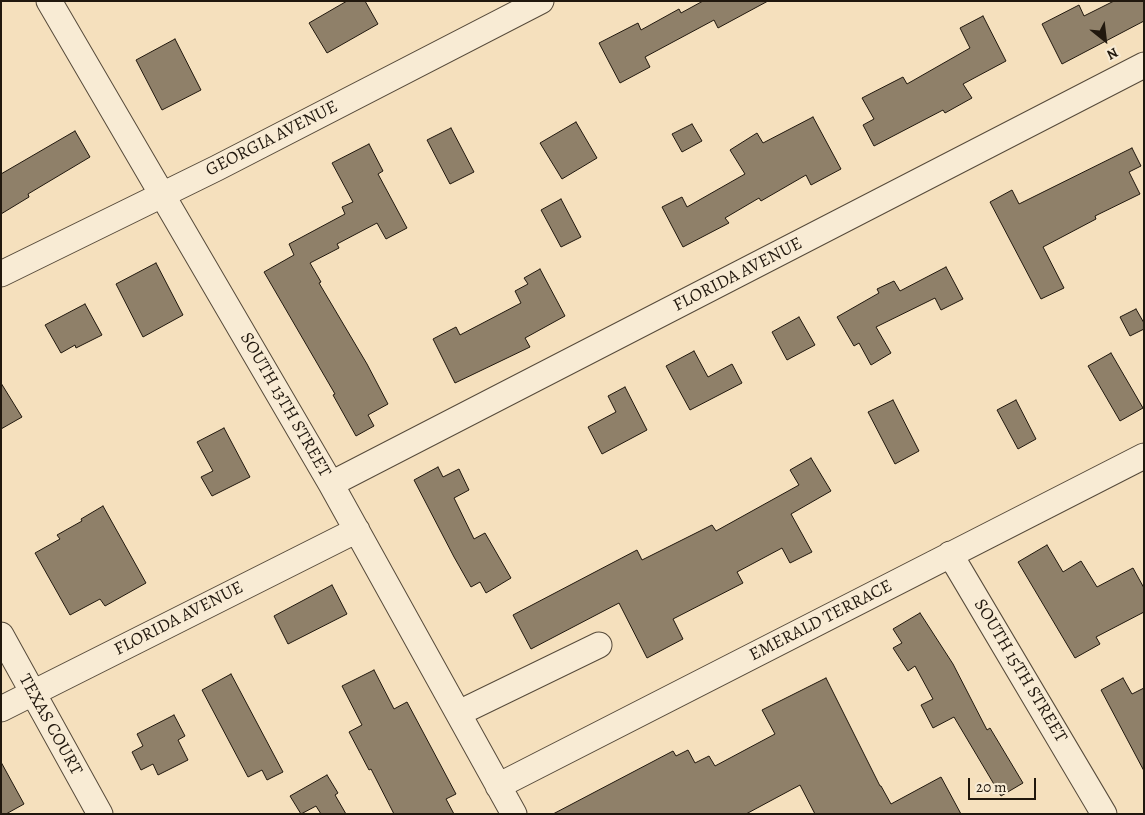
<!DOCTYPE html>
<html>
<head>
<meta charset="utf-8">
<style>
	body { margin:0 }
	#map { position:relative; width:1145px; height:815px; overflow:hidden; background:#f5e0bd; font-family:Alegreya,serif }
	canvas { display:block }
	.frame { position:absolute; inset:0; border:2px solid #21180e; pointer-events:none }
	.north { position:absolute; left:1080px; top:15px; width:50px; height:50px; -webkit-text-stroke:4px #f8ebd4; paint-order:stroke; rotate:151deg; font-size:14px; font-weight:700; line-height:20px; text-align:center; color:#21180e }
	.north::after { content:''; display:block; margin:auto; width:18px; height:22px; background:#21180e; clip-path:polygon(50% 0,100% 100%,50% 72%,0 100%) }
	.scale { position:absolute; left:968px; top:778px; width:68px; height:22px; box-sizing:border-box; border:2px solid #21180e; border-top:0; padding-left:6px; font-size:15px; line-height:18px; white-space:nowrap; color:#21180e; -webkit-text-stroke:4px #f8ebd4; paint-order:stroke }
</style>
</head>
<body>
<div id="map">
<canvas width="1145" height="815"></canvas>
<div class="frame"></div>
<div class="north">N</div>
<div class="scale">20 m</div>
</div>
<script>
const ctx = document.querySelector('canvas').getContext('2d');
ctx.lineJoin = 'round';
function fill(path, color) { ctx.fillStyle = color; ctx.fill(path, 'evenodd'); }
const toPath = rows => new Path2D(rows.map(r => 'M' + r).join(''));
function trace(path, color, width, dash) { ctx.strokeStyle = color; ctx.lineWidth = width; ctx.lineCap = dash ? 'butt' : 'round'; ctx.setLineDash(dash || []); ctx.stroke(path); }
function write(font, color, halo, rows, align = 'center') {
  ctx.font = font + ' Alegreya,serif'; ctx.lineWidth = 4.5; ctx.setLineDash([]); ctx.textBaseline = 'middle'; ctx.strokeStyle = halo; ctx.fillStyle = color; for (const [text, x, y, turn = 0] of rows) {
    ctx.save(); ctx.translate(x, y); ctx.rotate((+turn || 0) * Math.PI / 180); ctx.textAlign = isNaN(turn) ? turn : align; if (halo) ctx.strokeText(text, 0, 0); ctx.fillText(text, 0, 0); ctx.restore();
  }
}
const building = toPath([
	[347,1,365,1,378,24,327,53,309,23,347,1],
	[703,1,768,1,718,28,714,20,645,57,650,67,620,83,599,43,638,23,641,30,679,9,681,13,703,1],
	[1114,1,1144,1,1144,21,1062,64,1042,24,1079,5,1084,16,1114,1],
	[983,16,1006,61,963,84,972,98,945,113,943,110,874,146,863,125,874,119,862,98,903,77,907,84,970,48,960,28,983,16],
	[175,39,201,90,162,110,136,60,175,39],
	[813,117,841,169,811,185,806,175,761,201,759,198,725,218,729,223,683,247,662,207,682,197,687,207,745,174,730,150,757,133,763,143,813,117],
	[576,122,597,158,562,179,540,143,576,122],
	[692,124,702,141,682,152,672,134,692,124],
	[451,128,474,172,450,184,427,140,451,128],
	[75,131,90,157,28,194,29,197,1,214,1,174,75,131],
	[369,144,383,171,378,174,407,228,386,239,377,223,337,244,339,248,310,263,321,282,319,283,367,364,388,404,368,415,374,426,356,436,333,395,335,394,264,272,294,255,289,244,345,214,342,207,353,202,332,163,369,144],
	[1132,148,1141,166,1129,172,1140,194,1095,216,1096,219,1043,247,1064,288,1041,299,990,202,1012,190,1019,204,1132,148],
	[561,199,581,237,561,247,541,210,561,199],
	[156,263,183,315,143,337,116,284,156,263],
	[946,267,963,299,941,310,935,298,876,327,891,353,871,365,859,343,854,346,837,317,879,293,877,289,894,281,900,291,946,267],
	[540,269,565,316,525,338,530,347,455,383,433,339,456,327,460,335,521,303,515,291,528,284,524,278,540,269],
	[85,304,102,335,76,348,75,345,61,353,45,325,85,304],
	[1136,309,1144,323,1144,329,1130,336,1120,317,1136,309],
	[799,317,815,345,787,360,772,332,799,317],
	[694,351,708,377,732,364,742,383,690,410,666,366,694,351],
	[1111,353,1143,408,1120,421,1088,366,1111,353],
	[1,383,22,417,1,429,1,383],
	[625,387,647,430,602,454,588,427,616,412,608,396,625,387],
	[893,400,919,451,895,464,868,412,893,400],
	[1016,400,1036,439,1018,449,997,410,1016,400],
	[224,428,250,477,212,496,201,477,213,471,197,442,224,428],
	[811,458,831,491,791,514,812,552,790,563,782,548,737,572,743,583,673,619,683,639,647,658,619,603,531,649,513,615,637,550,642,560,712,525,716,531,799,485,790,470,811,458],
	[438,467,443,477,459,469,469,490,454,498,474,539,485,533,511,578,486,593,480,582,471,587,454,557,414,480,438,467],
	[103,506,146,583,105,606,100,599,70,615,35,553,60,539,57,535,82,521,81,519,103,506],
	[1047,545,1063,572,1081,561,1097,587,1133,568,1144,588,1144,612,1096,637,1100,644,1075,658,1018,562,1047,545],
	[332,585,347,614,288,644,274,616,332,585],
	[920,613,953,664,987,730,990,728,1023,783,1001,796,954,717,933,728,921,705,933,699,915,666,908,671,893,648,902,643,893,629,920,613],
	[374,670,394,709,407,702,456,794,446,799,454,814,394,814,371,769,369,770,349,732,362,725,342,686,374,670],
	[231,674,283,772,267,780,262,770,248,777,202,690,231,674],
	[826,678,880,786,881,786,891,804,941,777,961,814,815,814,800,785,746,814,553,814,673,751,676,756,688,750,695,763,709,756,715,766,775,734,762,710,826,678],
	[1123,678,1132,694,1144,688,1144,771,1101,690,1123,678],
	[174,715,185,736,178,740,188,760,158,775,153,764,141,770,132,752,143,746,137,734,174,715],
	[1,762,24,804,6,814,1,814,1,762],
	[327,775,338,793,335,795,346,814,321,814,316,806,301,814,290,796,327,775]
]);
fill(building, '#8f8069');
trace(building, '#21180e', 1);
const minor = toPath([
	[49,1,331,484,514,814],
	[1,274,217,168,541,1],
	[331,484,1144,65],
	[950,554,1104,814],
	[1,635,100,814],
	[1,709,357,530],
	[459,713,599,645],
	[498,786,1144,456]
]);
trace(minor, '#564a3a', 27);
trace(minor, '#f8ebd4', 25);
write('18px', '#21180e', '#f8ebd4', [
	["GEORGIA AVENUE",272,139,-27],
	["FLORIDA AVENUE",738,275,-27],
	["SOUTH 13TH STREET",285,405,60],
	["FLORIDA AVENUE",179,619,-27],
	["EMERALD TERRACE",821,621,-27],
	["SOUTH 15TH STREET",1020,671,59],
	["TEXAS COURT",50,725,61]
]);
</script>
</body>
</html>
